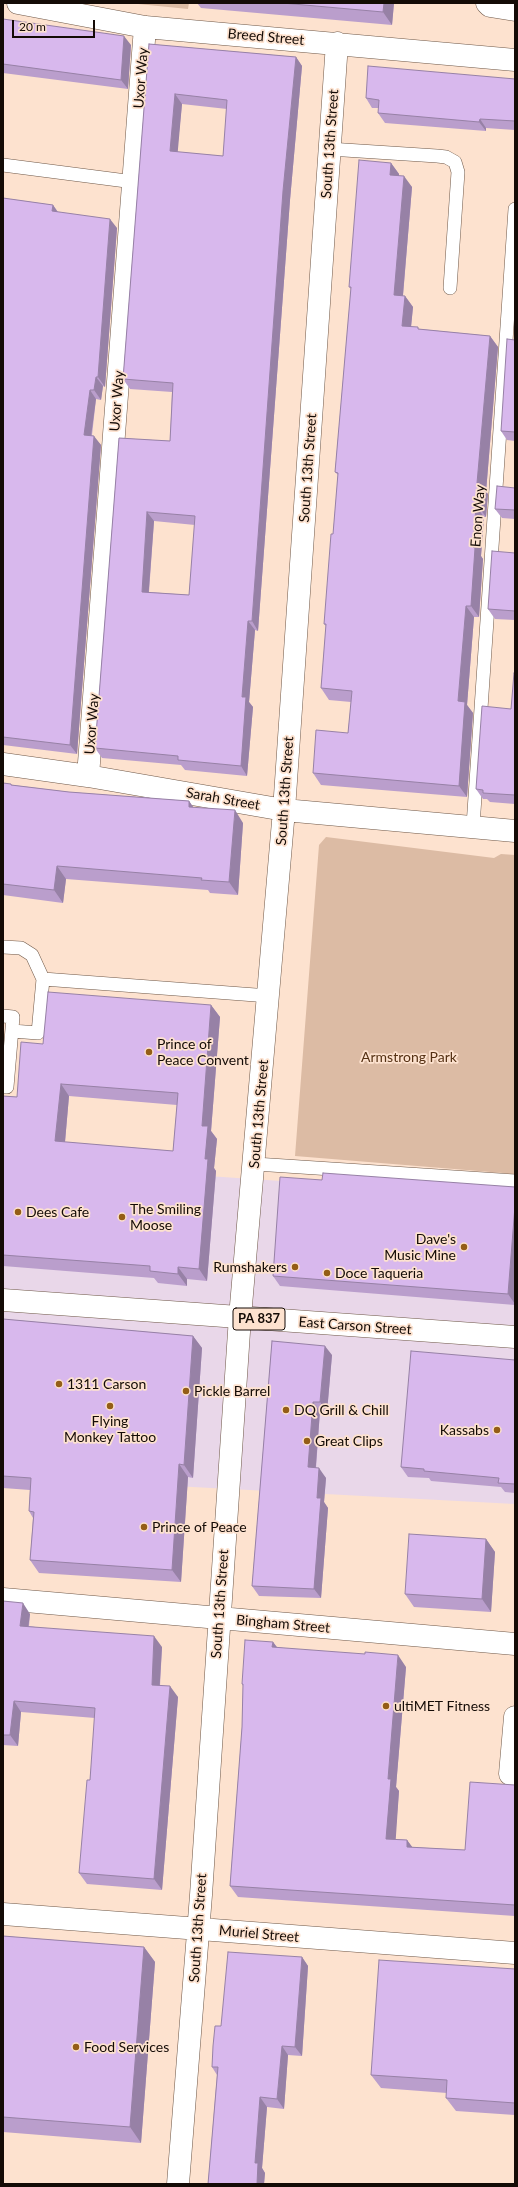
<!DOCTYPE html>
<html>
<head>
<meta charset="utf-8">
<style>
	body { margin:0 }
	#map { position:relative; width:518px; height:2187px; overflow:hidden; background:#fde2cf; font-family:Lato,sans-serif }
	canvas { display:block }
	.frame { position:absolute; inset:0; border:4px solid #140b06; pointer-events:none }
	.scale { position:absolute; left:12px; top:20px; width:83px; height:18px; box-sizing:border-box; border:2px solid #140b06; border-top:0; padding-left:5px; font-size:12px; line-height:14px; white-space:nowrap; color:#140b06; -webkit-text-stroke:3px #fde2cf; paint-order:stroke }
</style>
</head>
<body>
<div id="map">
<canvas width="518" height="2187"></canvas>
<div class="frame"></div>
<div class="scale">20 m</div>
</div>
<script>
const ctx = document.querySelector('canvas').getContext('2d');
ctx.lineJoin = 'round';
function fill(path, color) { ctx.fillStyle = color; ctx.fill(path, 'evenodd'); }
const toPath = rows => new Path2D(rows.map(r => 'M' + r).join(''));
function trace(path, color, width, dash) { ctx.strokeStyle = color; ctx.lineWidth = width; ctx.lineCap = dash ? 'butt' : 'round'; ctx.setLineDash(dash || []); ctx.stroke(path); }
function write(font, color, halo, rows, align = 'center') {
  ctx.font = font + ' Lato,sans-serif'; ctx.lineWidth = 3.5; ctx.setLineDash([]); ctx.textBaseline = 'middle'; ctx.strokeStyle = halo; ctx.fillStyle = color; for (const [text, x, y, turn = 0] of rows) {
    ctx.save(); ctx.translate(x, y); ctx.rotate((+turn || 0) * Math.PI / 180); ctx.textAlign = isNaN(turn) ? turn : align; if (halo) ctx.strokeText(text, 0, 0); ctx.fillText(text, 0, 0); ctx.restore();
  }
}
fill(toPath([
	[3,1162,515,1197,515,1504,3,1477]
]), '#e9d7e9');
fill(toPath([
	[128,3,189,3,188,9],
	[326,837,494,858,501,854,515,855,515,1174,295,1156,319,845]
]), '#dcbba4');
const service = toPath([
	[329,149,437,156,446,157,455,162,458,172,450,288],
	[3,165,134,182],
	[473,826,515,209],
	[3,947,21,948,32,955,43,979],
	[3,1016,13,1017,7,1087,3,1087],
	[12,1031,38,1033,43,979,269,996],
	[255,1164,515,1181]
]);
const minor = toPath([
	[18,3,145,27,515,60],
	[3,764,88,776,284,810,515,831],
	[88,776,145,27],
	[3,1599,515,1644],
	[515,1717,510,1774,515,1774],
	[3,1914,515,1953],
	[178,2184,201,1895,240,1317,284,810,337,43]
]);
const tertiary = toPath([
	[487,3,490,6,515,10]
]);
const primary = toPath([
	[3,1300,515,1337]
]);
trace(service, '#6f5848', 14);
trace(minor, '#6f5848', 23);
trace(tertiary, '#6f5848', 23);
trace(primary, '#6f5848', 23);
trace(service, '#fff', 13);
trace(minor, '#fff', 22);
trace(tertiary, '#fff', 22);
trace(primary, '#fff', 22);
fill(toPath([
	[197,3,394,3,392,25,201,8],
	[3,19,131,45,128,89,3,73],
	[149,44,296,57,302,66,290,200,258,631,255,630,249,702,253,707,247,776,185,770,181,765,102,758,95,748,119,438,170,441,172,392,130,389,123,379],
	[182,104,227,109,223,156,177,152],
	[154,521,195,525,189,595,149,592],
	[515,79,515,130,486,128,486,131,385,123,378,113,379,108,372,108,366,98],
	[391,163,399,174,399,176,412,187,403,296,405,296,413,307,411,327,420,329,490,336,498,347,486,492,488,494,486,517,484,517,481,556,483,559,479,617,474,617,467,705,473,713,467,797,321,785,313,773,348,733,351,702,329,700,321,688,326,626,324,624,333,534,338,475,335,472,351,289,349,287],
	[3,198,53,205,58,212,117,228,105,387,103,386,101,400,96,399,92,435,101,445,77,754,3,745],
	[515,340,515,441,507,440,501,431],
	[515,488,515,519,502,518,495,509],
	[515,553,515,620,495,619,488,609],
	[515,673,515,804,490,802,487,799,483,799,476,789,511,709],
	[3,783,13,785,69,792,189,801,193,807,243,823,238,895,210,893,208,890,66,879,63,903,3,895],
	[211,1005,220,1017,211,1131,217,1139,214,1168,216,1171,207,1281,187,1279,187,1286,158,1283,154,1278,3,1266,3,1096,17,1097,43,1044],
	[69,1096,177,1105,173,1151,65,1142],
	[322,1180,515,1187,515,1305,280,1286,273,1276],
	[3,1319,193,1336,202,1348,193,1478,188,1477,181,1582,39,1573,30,1560,33,1518,29,1511,30,1490,3,1488],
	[272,1341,332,1355,327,1412,320,1411,316,1468,326,1478,324,1502,328,1508,321,1598,259,1596,252,1586],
	[515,1360,515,1493,505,1492,501,1487,431,1481,429,1478,408,1477,401,1467],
	[486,1539,495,1552,491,1612,414,1607,405,1594],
	[3,1601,30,1614,29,1626,162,1647,160,1686,178,1697,162,1890,87,1884,79,1873,90,1780,95,1718,21,1712,18,1746,3,1745],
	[273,1642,277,1647,406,1667,396,1787,399,1791,395,1839,407,1840,412,1847,465,1850,515,1785,515,1916,238,1897,230,1886,242,1727,243,1686,242,1684],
	[3,1936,144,1947,155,1962,141,2143,3,2132],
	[302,1957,308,1966,302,2056,288,2055,284,2109,267,2107,262,2168,265,2173,264,2184,208,2184,217,2075,212,2067],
	[515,1969,515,2115,456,2111,446,2098,447,2093,381,2088,371,2075]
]), '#ba9ecc');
fill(toPath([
	[384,3,394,3,392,25,383,12],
	[124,36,131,45,128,89,121,80],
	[296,57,302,66,290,200,258,631,252,621,283,191],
	[175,94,182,104,177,160,170,151],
	[480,119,486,128,486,131,479,122],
	[391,163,399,174,398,186,390,175],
	[404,176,412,187,402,306,394,295],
	[53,205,59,214,52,211],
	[110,219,117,228,105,387,98,377],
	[405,296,413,307,410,337,402,326],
	[490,336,498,347,486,492,488,494,486,517,478,506,477,483],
	[96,377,103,386,101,400,94,390],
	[90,390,96,399,90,444,84,435],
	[94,436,101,445,77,754,70,745],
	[476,506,484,517,481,556,483,559,479,617,471,606,473,547],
	[147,512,154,521,148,601,142,592],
	[466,606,474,617,467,705,473,713,467,797,459,786,458,701],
	[248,621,255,630,249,702,253,707,247,776,241,766,242,697],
	[189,801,198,814,189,807],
	[235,810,243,823,238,895,229,882],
	[57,866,66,879,63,903,54,890],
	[211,1005,220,1017,211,1131,217,1139,214,1168,216,1171,207,1281,199,1269,202,1126],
	[61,1084,69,1096,64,1153,55,1141],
	[515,1206,515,1304,508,1294],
	[178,1267,187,1279,187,1286,178,1274],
	[193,1336,202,1348,193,1478,184,1465],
	[325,1346,332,1355,327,1412,320,1402],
	[313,1402,320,1411,315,1477,308,1467],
	[179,1464,188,1477,181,1582,172,1570],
	[319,1468,326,1478,324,1502,328,1508,321,1598,314,1589,317,1498],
	[486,1539,495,1552,491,1612,482,1599],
	[23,1603,30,1614,27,1636,20,1626],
	[154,1636,162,1647,159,1696,152,1685],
	[273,1642,281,1653,272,1647],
	[398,1655,406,1667,396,1787,399,1791,395,1850,386,1839,388,1779],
	[170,1686,178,1697,162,1890,154,1879],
	[14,1701,21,1712,18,1746,10,1735],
	[407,1840,416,1852,407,1847],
	[144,1947,155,1962,141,2143,130,2127],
	[302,1957,308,1966,302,2056,295,2047],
	[282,2046,288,2055,284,2109,277,2099],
	[260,2097,267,2107,262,2168,265,2173,264,2184,257,2184,255,2163]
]), '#9781a6');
const building = toPath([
	[282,3,384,3,383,12,282,3],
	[3,19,124,36,121,80,3,64,3,19],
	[149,44,296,57,283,191,252,621,248,621,242,697,246,697,241,766,178,760,178,756,95,748,119,438,170,441,173,383,123,379,149,44],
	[175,94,227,100,223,156,170,151,175,94],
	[147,512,195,516,189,595,142,592,147,512],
	[368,66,515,79,515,121,480,119,479,122,378,113,379,100,366,98,368,66],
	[359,160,391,163,390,175,404,176,394,295,405,296,402,326,418,327,418,329,490,336,477,483,480,483,478,506,476,506,473,547,475,548,471,606,466,606,458,701,465,702,459,786,313,773,316,730,348,733,352,691,321,688,326,624,324,624,331,534,333,534,338,473,335,472,351,287,349,287,359,160],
	[3,198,53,205,52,211,110,219,98,377,96,377,94,390,90,390,84,435,94,436,70,745,3,737,3,198],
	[507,339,515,340,515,432,501,431,507,339],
	[497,486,515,488,515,510,495,509,497,486],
	[492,551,515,553,515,611,488,609,492,551],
	[514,673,515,673,515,795,483,793,483,790,476,789,482,706,511,709,514,673],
	[3,783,11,784,11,785,69,792,189,801,189,807,235,810,229,882,201,880,202,878,57,866,54,890,3,884,3,783],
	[48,992,211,1005,202,1126,208,1126,205,1159,208,1159,199,1269,178,1267,178,1274,150,1271,150,1266,3,1255,3,1096,17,1097,21,1042,43,1044,48,992],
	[61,1084,178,1093,173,1151,55,1141,61,1084],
	[323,1173,515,1187,515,1206,508,1294,273,1276,280,1177,322,1180,323,1173],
	[3,1319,193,1336,184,1465,179,1464,172,1570,30,1560,34,1512,29,1511,31,1478,3,1476,3,1319],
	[272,1341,325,1346,320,1402,313,1402,308,1467,319,1468,317,1498,321,1498,314,1589,252,1586,272,1341],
	[411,1351,515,1360,515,1484,498,1483,499,1478,424,1471,424,1469,401,1467,411,1351],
	[409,1534,486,1539,482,1599,405,1594,409,1534],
	[3,1601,23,1603,20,1626,154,1636,152,1685,170,1686,154,1879,79,1873,87,1780,90,1780,95,1708,14,1701,10,1735,3,1735,3,1601],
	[245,1640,273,1642,272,1647,365,1654,365,1652,398,1655,388,1779,391,1779,386,1839,407,1840,407,1847,465,1850,470,1782,515,1785,515,1905,230,1886,242,1727,243,1684,242,1684,245,1640],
	[3,1936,144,1947,130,2127,3,2117,3,1936],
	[228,1952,302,1957,295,2047,282,2046,277,2099,260,2097,255,2163,258,2163,257,2184,208,2184,218,2067,212,2067,213,2046,215,2026,221,2026,228,1952],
	[379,1960,515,1969,515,2103,446,2098,447,2080,371,2075,379,1960]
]);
fill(building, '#d8b8ed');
trace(building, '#9781a6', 1);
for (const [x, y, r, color] of [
	[149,1052,4,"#945d16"],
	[18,1212,4,"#945d16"],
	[122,1217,4,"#945d16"],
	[464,1247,4,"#945d16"],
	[295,1267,4,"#945d16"],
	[327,1273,4,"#945d16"],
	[59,1384,4,"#945d16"],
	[186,1391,4,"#945d16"],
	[110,1406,4,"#945d16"],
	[286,1410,4,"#945d16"],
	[497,1430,4,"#945d16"],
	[307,1441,4,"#945d16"],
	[144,1527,4,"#945d16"],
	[386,1706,4,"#945d16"],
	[76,2047,4,"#945d16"]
]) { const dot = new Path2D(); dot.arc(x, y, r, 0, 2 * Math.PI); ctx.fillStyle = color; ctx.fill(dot); trace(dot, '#fde2cf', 1.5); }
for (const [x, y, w] of [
	[259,1319,52]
]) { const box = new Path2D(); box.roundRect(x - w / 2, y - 11, w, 22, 3); ctx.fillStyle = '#fde2cf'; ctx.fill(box); trace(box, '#140b06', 1); }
write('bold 13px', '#140b06', null, [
	["PA 837",259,1319]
]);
write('14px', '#140b06', '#fde2cf', [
	["Breed Street",266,37,5],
	["Uxor Way",141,78,-86],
	["South 13th Street",330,144,-86],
	["Uxor Way",117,401,-86],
	["South 13th Street",308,468,-86],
	["Enon Way",478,516,-86],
	["Uxor Way",92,724,-86],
	["South 13th Street",285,791,-86],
	["Sarah Street",223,799,10],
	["South 13th Street",259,1114,-85],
	["East Carson Street",355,1326,4],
	["South 13th Street",220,1604,-86],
	["Bingham Street",283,1624,5],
	["South 13th Street",198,1928,-86],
	["Muriel Street",259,1934,5]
]);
write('14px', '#140b06', '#fde2cf', [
	["Prince of",157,1044],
	["Peace Convent",157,1060],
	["The Smiling",130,1209],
	["Moose",130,1225],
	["Dees Cafe",26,1212],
	["Dave's",456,1239,"right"],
	["Music Mine",456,1255,"right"],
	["Rumshakers",287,1267,"right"],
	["Doce Taqueria",335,1273],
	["1311 Carson",67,1384],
	["Pickle Barrel",194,1391],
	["DQ Grill & Chill",294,1410],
	["Flying",110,1421,"center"],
	["Monkey Tattoo",110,1437,"center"],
	["Kassabs",489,1430,"right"],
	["Great Clips",315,1441],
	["Prince of Peace",152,1527],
	["ultiMET Fitness",394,1706],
	["Food Services",84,2047]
], 'left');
write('14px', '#543013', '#fde2cf', [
	["Armstrong Park",409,1057]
]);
</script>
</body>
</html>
